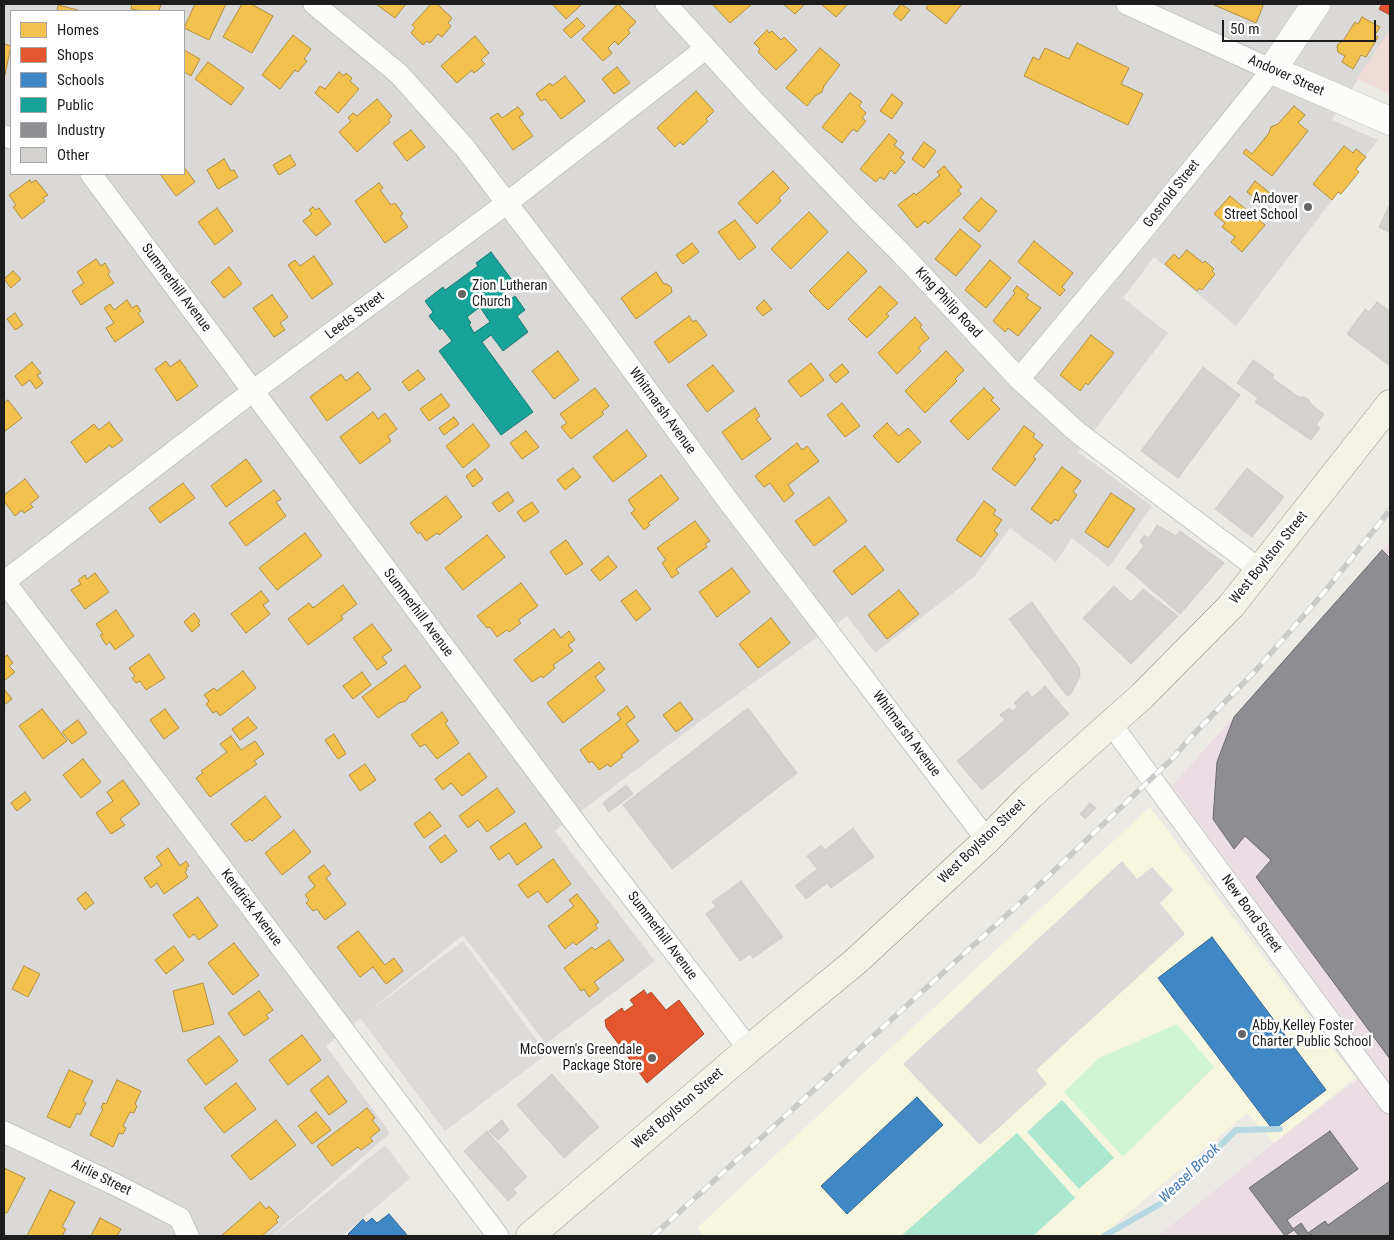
<!DOCTYPE html>
<html>
<head>
<meta charset="utf-8">
<style>
	body { margin:0 }
	#map { position:relative; width:1394px; height:1240px; overflow:hidden; background:#eceae5; font-family:"Roboto Condensed",sans-serif }
	canvas { display:block }
	.frame { position:absolute; inset:0; border:5px solid #1d1d1d; pointer-events:none }
	.legend { position:absolute; left:10px; top:10px; width:175px; height:165px; box-sizing:border-box; background:#fff; border:1px solid #a5a5a5; margin:0; padding:6px 9px; list-style:none; font-size:15px; color:#1d1d1d }
	.legend li { display:flex; align-items:center; gap:10px; height:25px }
	.legend b { width:25px; border:1px solid #a5a5a5 }
	.scale { position:absolute; left:1222px; top:20px; width:154px; height:22px; box-sizing:border-box; border:2px solid #1d1d1d; border-top:0; padding-left:6px; font-size:15px; line-height:18px; white-space:nowrap; color:#1d1d1d; -webkit-text-stroke:4px #fff; paint-order:stroke }
</style>
</head>
<body>
<div id="map">
<canvas width="1394" height="1240"></canvas>
<div class="frame"></div>
<ul class="legend">
<li><b style="height:14px;background:#f2c14e"></b>Homes</li>
<li><b style="height:14px;background:#e4572e"></b>Shops</li>
<li><b style="height:14px;background:#3f88c5"></b>Schools</li>
<li><b style="height:14px;background:#17a398"></b>Public</li>
<li><b style="height:14px;background:#8d8d92"></b>Industry</li>
<li><b style="height:14px;background:#d4d2ce"></b>Other</li>
</ul>
<div class="scale">50 m</div>
</div>
<script>
const ctx = document.querySelector('canvas').getContext('2d');
ctx.lineJoin = 'round';
function fill(path, color) { ctx.fillStyle = color; ctx.fill(path, 'evenodd'); }
const toPath = rows => new Path2D(rows.map(r => 'M' + r).join(''));
function trace(path, color, width, dash) { ctx.strokeStyle = color; ctx.lineWidth = width; ctx.lineCap = dash ? 'butt' : 'round'; ctx.setLineDash(dash || []); ctx.stroke(path); }
function write(font, color, halo, rows, align = 'center') {
  ctx.font = font + ' "Roboto Condensed",sans-serif'; ctx.lineWidth = 5; ctx.setLineDash([]); ctx.textBaseline = 'middle'; ctx.strokeStyle = halo; ctx.fillStyle = color; for (const [text, x, y, turn = 0] of rows) {
    ctx.save(); ctx.translate(x, y); ctx.rotate((+turn || 0) * Math.PI / 180); ctx.textAlign = isNaN(turn) ? turn : align; if (halo) ctx.strokeText(text, 0, 0); ctx.fillText(text, 0, 0); ctx.restore();
  }
}
fill(toPath([
	[4,4,1390,4,1390,30,1332,120,1378,140,1236,326,1154,257,1123,298,1168,333,1078,452,1152,506,1109,567,1072,538,1056,562,1010,528,974,577,875,653,847,616,703,719,555,831,655,961,546,1044,463,935,326,1046,390,1133,272,1236,4,1236],
	[11,11,184,11,184,174,11,174]
]), '#dbd9d7');
fill(toPath([
	[1390,30,1390,94,1357,79]
]), '#efdcd9');
fill(toPath([
	[1390,540,1390,1236,1158,1236,1274,1143,1377,1065,1172,786,1383,550]
]), '#eadde4');
fill(toPath([
	[1150,807,1355,1078,1274,1143,1247,1113,1101,1236,704,1236,697,1228]
]), '#f6f6df');
fill(toPath([
	[1177,1024,1214,1067,1123,1157,1064,1092,1099,1058]
]), '#d1f4d1');
fill(toPath([
	[1062,1100,1114,1158,1079,1189,1027,1132],
	[1017,1133,1075,1198,1033,1236,901,1236]
]), '#ade6ce');
fill(toPath([
	[1122,861,1137,879,1152,867,1173,890,1160,903,1185,934,1036,1070,1047,1084,980,1145,903,1064],
	[463,941,547,1054,445,1131,360,1018],
	[385,1145,410,1178,342,1236,273,1236]
]), '#dcdbd9');
const homes = toPath([
	[132,4,161,4,159,11,142,11,131,9,132,4],
	[195,4,226,4,209,40,184,28,195,4],
	[242,4,251,4,273,16,252,53,223,37,242,4],
	[376,4,406,4,395,18,376,4],
	[431,4,437,4,452,18,448,23,451,26,442,37,438,34,430,43,427,41,423,45,411,33,415,28,412,25,431,4],
	[552,4,582,4,566,19,552,4],
	[618,4,636,22,628,30,630,33,618,45,615,41,608,48,612,53,603,61,582,39,618,4],
	[712,4,752,4,730,23,712,4],
	[783,4,805,4,795,14,783,4],
	[821,4,848,4,836,17,821,4],
	[901,4,910,10,901,21,893,14,901,4],
	[929,4,962,4,946,24,926,8,929,4],
	[1212,4,1263,4,1263,6,1256,23,1212,4],
	[58,5,78,10,78,11,57,11,58,5],
	[1362,17,1380,27,1375,35,1378,37,1366,57,1361,55,1353,69,1342,62,1345,56,1338,52,1337,47,1338,44,1343,41,1355,22,1358,24,1362,17],
	[577,18,585,26,571,38,563,30,577,18],
	[767,30,769,33,772,31,781,40,784,37,797,50,776,70,758,52,760,49,754,43,767,30],
	[293,35,311,49,304,59,307,61,298,72,295,70,280,89,262,75,293,35],
	[475,36,489,53,481,60,485,64,474,73,472,70,457,83,441,66,475,36],
	[1077,43,1129,68,1121,84,1143,94,1128,125,1024,76,1033,57,1039,60,1045,48,1069,59,1077,43],
	[4,44,11,46,4,79,4,44],
	[820,48,840,65,824,86,822,92,815,96,807,106,786,88,820,48],
	[184,50,200,59,191,76,184,72,184,50],
	[208,62,244,88,231,105,195,79,208,62],
	[617,67,630,83,614,94,602,79,617,67],
	[339,72,344,76,346,73,352,78,350,81,359,89,338,113,315,93,320,86,325,89,339,72],
	[565,76,585,101,561,119,545,99,541,101,536,94,550,83,552,86,565,76],
	[696,91,714,111,706,119,708,121,683,145,680,142,675,147,657,128,696,91],
	[850,93,862,102,859,106,866,113,862,118,866,121,857,132,853,129,842,143,822,127,850,93],
	[892,94,903,103,892,119,880,111,892,94],
	[377,99,392,116,388,120,390,122,357,152,339,132,351,121,348,118,353,113,357,116,377,99],
	[1294,106,1305,115,1298,123,1308,131,1272,176,1243,153,1246,149,1252,154,1269,133,1271,127,1278,124,1294,106],
	[518,107,524,114,519,117,533,136,513,150,490,118,498,113,502,118,518,107],
	[411,130,425,147,407,161,393,143,411,130],
	[889,134,897,141,894,145,904,153,900,158,905,162,895,174,891,170,884,180,880,177,876,182,860,169,889,134],
	[924,142,936,151,924,168,912,159,924,142],
	[1344,146,1353,153,1356,149,1366,157,1356,169,1359,172,1341,194,1338,192,1332,200,1313,184,1344,146],
	[290,155,296,165,279,175,273,165,290,155],
	[224,159,231,171,234,170,238,177,218,189,207,170,224,159],
	[944,166,962,187,958,190,961,194,928,224,925,221,917,228,898,205,914,193,916,195,940,175,937,172,944,166],
	[184,167,195,182,176,196,160,174,184,174,184,167],
	[773,171,789,188,779,198,781,201,757,224,738,203,773,171],
	[30,180,31,183,36,180,48,195,43,198,45,201,22,219,13,207,16,205,9,195,30,180],
	[1255,181,1270,193,1262,204,1247,192,1255,181],
	[379,183,383,188,380,190,391,205,395,203,403,214,400,216,408,227,385,243,355,201,379,183],
	[1230,196,1265,225,1242,252,1231,242,1235,237,1222,227,1225,223,1214,214,1230,196],
	[981,198,997,211,979,232,963,218,981,198],
	[313,207,316,210,319,208,331,224,316,236,303,221,312,214,309,210,313,207],
	[217,208,233,231,215,245,198,222,217,208],
	[809,212,828,232,791,269,771,249,809,212],
	[735,220,756,247,739,260,718,232,735,220],
	[960,229,981,246,956,276,935,259,960,229],
	[1034,241,1073,273,1062,287,1065,290,1060,296,1018,262,1034,241],
	[692,243,699,252,683,264,676,255,692,243],
	[1187,250,1203,263,1205,261,1214,269,1212,271,1215,274,1202,290,1199,288,1197,291,1165,264,1174,254,1179,259,1187,250],
	[848,252,867,271,828,310,809,291,848,252],
	[314,256,333,284,312,299,288,265,295,260,300,266,314,256],
	[96,259,101,266,105,263,110,272,108,274,114,283,81,305,72,291,84,283,77,272,96,259],
	[990,260,1011,278,986,308,965,290,990,260],
	[229,267,242,284,224,298,211,282,229,267],
	[13,271,21,279,11,288,4,279,13,271],
	[656,272,664,284,667,284,671,287,672,292,636,319,621,298,656,272],
	[880,286,898,303,886,314,889,316,867,338,848,319,880,286],
	[1017,286,1029,295,1026,298,1041,308,1018,336,1008,328,1005,332,993,321,1015,293,1013,291,1017,286],
	[272,295,288,317,280,323,285,330,274,337,253,308,272,295],
	[127,300,132,308,137,305,141,311,138,313,144,322,115,342,106,328,114,323,104,308,110,304,114,310,127,300],
	[764,300,772,309,763,316,756,308,764,300],
	[15,313,23,325,15,330,7,319,15,313],
	[689,316,693,322,696,320,707,335,669,363,654,342,689,316],
	[915,317,922,325,920,327,929,338,918,348,921,351,897,374,878,353,915,317],
	[1091,335,1114,353,1088,385,1086,383,1080,391,1060,375,1091,335],
	[558,351,579,380,554,399,532,371,558,351],
	[946,351,964,370,955,379,957,381,925,413,905,391,946,351],
	[180,360,198,386,177,401,155,369,166,361,170,367,180,360],
	[32,362,41,373,37,375,43,383,36,389,30,380,22,386,15,376,32,362],
	[811,363,824,380,801,397,788,381,811,363],
	[842,364,849,372,836,383,829,375,842,364],
	[713,365,734,391,707,412,687,385,713,365],
	[418,370,425,379,409,391,402,382,418,370],
	[358,372,371,389,327,421,310,397,341,374,346,381,358,372],
	[595,388,609,406,602,412,604,414,571,439,561,427,567,423,560,414,595,388],
	[984,388,994,398,991,400,1000,409,968,440,950,421,984,388],
	[441,394,450,406,429,421,420,409,441,394],
	[8,400,22,418,4,432,4,403,8,400],
	[842,403,860,426,845,437,827,415,842,403],
	[755,408,760,416,756,419,771,439,742,460,722,432,755,408],
	[373,412,378,419,385,413,397,429,388,436,391,441,360,464,340,437,373,412],
	[454,417,459,424,444,435,439,428,454,417],
	[109,422,123,440,112,448,110,445,86,463,71,442,94,424,99,430,109,422],
	[887,423,899,436,908,428,921,442,898,463,873,436,887,423],
	[473,424,490,446,463,468,446,446,473,424],
	[1024,426,1035,434,1033,437,1043,445,1033,457,1036,459,1015,486,992,469,1024,426],
	[627,430,647,456,613,482,593,457,627,430],
	[526,431,539,447,522,459,510,443,526,431],
	[797,443,802,450,807,446,819,461,788,485,794,494,784,502,770,483,764,487,755,476,797,443],
	[246,459,262,481,226,507,211,486,246,459],
	[1062,467,1081,481,1073,492,1077,495,1058,521,1055,519,1051,524,1031,509,1062,467],
	[573,468,581,477,565,490,557,480,573,468],
	[475,469,483,479,473,487,466,476,475,469],
	[661,475,679,499,648,523,650,525,644,530,631,513,635,510,628,500,661,475],
	[25,479,39,497,30,504,33,507,24,513,22,510,15,516,4,501,4,495,25,479],
	[183,483,195,498,160,523,149,508,183,483],
	[274,490,281,499,276,502,286,516,246,546,229,523,274,490],
	[508,492,514,501,499,512,492,503,508,492],
	[1111,493,1135,509,1108,548,1085,532,1111,493],
	[446,496,462,517,439,535,437,533,426,541,420,532,418,534,410,523,446,496],
	[829,497,847,521,814,546,795,521,829,497],
	[984,501,996,510,993,514,1002,520,994,531,998,534,981,557,956,540,984,501],
	[532,502,539,512,524,522,517,512,532,502],
	[695,521,710,541,705,544,707,547,676,569,679,573,672,578,662,563,666,560,657,548,695,521],
	[305,533,322,556,277,590,259,568,305,533],
	[487,535,505,557,463,590,445,568,487,535],
	[566,540,583,564,566,575,550,552,566,540],
	[865,546,884,570,852,595,833,571,865,546],
	[608,556,617,567,600,581,591,570,608,556],
	[732,568,750,592,717,617,699,592,732,568],
	[95,573,109,592,85,609,71,590,81,584,78,580,85,575,87,579,95,573],
	[521,583,538,606,518,620,521,623,509,632,507,630,497,637,490,627,487,628,477,616,521,583],
	[343,585,357,604,341,616,343,619,308,645,288,619,309,603,313,608,343,585],
	[636,590,651,609,636,621,621,601,636,590],
	[899,590,919,614,887,639,868,615,899,590],
	[261,591,269,601,263,605,270,614,246,633,231,614,261,591],
	[116,610,134,636,115,650,110,642,106,645,100,635,103,634,96,624,116,610],
	[194,613,200,621,198,623,200,625,192,632,184,622,194,613],
	[771,618,790,643,758,668,739,644,771,618],
	[372,624,392,650,382,657,387,663,377,670,353,638,372,624],
	[554,629,561,638,569,631,575,640,568,645,573,651,553,665,555,668,543,678,541,676,532,682,514,660,554,629],
	[149,654,165,678,146,690,140,681,136,683,132,678,135,676,129,668,149,654],
	[7,655,13,663,9,666,15,672,4,681,4,658,7,655],
	[599,662,605,669,595,677,605,690,563,723,547,703,599,662],
	[405,665,421,687,410,695,406,701,399,703,378,718,362,697,405,665],
	[243,671,256,688,220,716,216,711,213,713,206,704,209,701,204,695,214,688,217,691,243,671],
	[362,672,371,685,353,699,343,686,362,672],
	[4,689,12,699,4,705,4,689],
	[680,702,693,719,676,732,663,715,680,702],
	[627,706,635,717,626,724,639,741,621,755,623,757,610,767,608,764,599,770,592,761,589,763,580,750,621,719,617,714,627,706],
	[42,709,67,741,43,759,19,726,42,709],
	[165,709,179,728,164,739,150,720,165,709],
	[442,712,448,721,445,723,459,743,437,759,425,744,420,747,411,735,442,712],
	[248,717,257,728,240,740,232,729,248,717],
	[78,720,87,733,72,744,62,732,78,720],
	[334,734,346,754,338,759,325,740,334,734],
	[231,736,241,750,255,741,264,754,254,761,257,764,210,797,196,778,203,773,201,771,227,752,220,744,231,736],
	[469,753,487,777,462,796,451,783,443,790,435,779,469,753],
	[83,759,101,782,81,798,63,775,83,759],
	[365,764,376,780,360,791,349,775,365,764],
	[123,780,140,804,120,819,125,825,111,834,96,813,113,801,107,792,123,780],
	[497,788,515,812,487,832,478,820,468,828,459,816,497,788],
	[25,792,31,800,17,811,11,803,25,792],
	[265,796,281,817,252,841,250,839,246,842,231,824,265,796],
	[430,812,441,826,424,838,414,824,430,812],
	[525,823,542,847,517,865,509,853,499,860,490,847,525,823],
	[294,830,311,852,282,875,265,853,294,830],
	[445,835,457,851,441,863,429,847,445,835],
	[168,848,180,866,186,861,189,866,186,868,187,870,185,872,188,877,164,894,157,883,151,888,144,878,162,865,156,857,168,848],
	[553,859,571,884,547,903,538,891,528,898,518,885,553,859],
	[324,865,331,874,326,878,346,904,325,920,317,909,313,911,306,903,309,900,305,895,315,886,308,877,324,865],
	[86,892,94,903,85,910,77,899,86,892],
	[577,894,599,922,595,925,598,928,576,945,573,942,565,949,548,926,574,906,569,900,577,894],
	[198,897,218,926,199,940,194,934,189,938,173,915,198,897],
	[358,931,385,965,394,958,403,971,386,984,373,967,360,977,337,947,358,931],
	[609,940,624,960,594,982,599,989,589,997,584,989,581,991,564,968,592,947,595,950,609,940],
	[234,943,259,975,233,995,208,963,234,943],
	[174,946,184,960,166,974,155,960,174,946],
	[24,966,40,974,28,997,12,989,24,966],
	[203,983,214,1024,183,1032,173,991,203,983],
	[259,991,273,1010,266,1015,269,1018,244,1036,228,1013,259,991],
	[302,1035,321,1060,288,1085,269,1060,302,1035],
	[219,1036,238,1061,206,1085,187,1060,219,1036],
	[69,1070,93,1081,83,1101,86,1103,80,1115,77,1113,70,1128,47,1117,69,1070],
	[328,1076,347,1102,329,1115,310,1090,328,1076],
	[117,1080,141,1091,135,1104,137,1106,134,1113,130,1112,123,1126,126,1128,123,1134,119,1133,113,1147,90,1135,103,1109,101,1108,103,1103,106,1104,117,1080],
	[236,1083,256,1109,224,1133,204,1108,236,1083],
	[367,1108,375,1118,372,1120,380,1130,370,1138,373,1141,361,1150,358,1147,332,1166,317,1146,367,1108],
	[316,1112,331,1130,312,1144,298,1126,316,1112],
	[276,1120,296,1145,251,1180,231,1156,276,1120],
	[4,1168,25,1178,7,1213,4,1212,4,1168],
	[50,1190,75,1202,62,1227,66,1229,62,1236,27,1236,50,1190],
	[260,1202,266,1209,269,1206,279,1217,276,1220,278,1222,262,1236,221,1236,260,1202],
	[100,1218,121,1229,117,1236,91,1236,100,1218]
]);
fill(homes, '#f2c14e');
trace(homes, '#b2903f', 1);
const shops = toPath([
	[1382,4,1390,4,1390,15,1379,9,1382,4],
	[644,990,647,995,651,992,666,1010,679,1000,704,1034,647,1083,606,1027,605,1020,622,1008,624,1012,634,1005,630,1000,644,990]
]);
fill(shops, '#e4572e');
trace(shops, '#a84629', 1);
const schools = toPath([
	[1212,937,1326,1090,1273,1130,1158,978,1212,937],
	[917,1097,943,1125,847,1214,821,1186,917,1097],
	[389,1214,408,1236,350,1236,348,1234,363,1219,366,1223,372,1218,377,1223,389,1214]
]);
fill(schools, '#3f88c5');
trace(schools, '#356893', 1);
const public = toPath([
	[491,252,515,284,501,295,507,302,515,296,525,310,517,316,528,332,503,351,491,335,482,342,533,412,501,435,439,351,452,341,442,328,440,330,429,316,433,312,425,301,443,287,445,290,478,266,476,263,491,252],
	[480,307,490,322,474,333,469,324,471,323,467,317,480,307]
]);
fill(public, '#17a398');
trace(public, '#197b73', 1);
const industry = toPath([
	[1382,550,1390,558,1390,1059,1256,877,1271,860,1245,836,1234,849,1213,819,1217,762,1234,717,1382,550],
	[1330,1131,1358,1169,1287,1220,1293,1229,1301,1223,1308,1233,1325,1221,1328,1225,1390,1181,1390,1236,1313,1236,1311,1234,1308,1236,1299,1236,1294,1230,1285,1236,1249,1188,1330,1131]
]);
fill(industry, '#8d8d92');
trace(industry, '#6b6b6f', 1);
trace(toPath([
	[1104,1236,1162,1203,1236,1130,1280,1129]
]), '#b6d8e1', 6);
const building = toPath([
	[1389,206,1390,207,1390,233,1379,227,1389,206],
	[1377,302,1390,311,1390,366,1347,334,1365,309,1369,312,1377,302],
	[1253,360,1274,375,1272,378,1299,397,1304,397,1308,399,1313,406,1324,414,1316,425,1320,428,1311,440,1255,402,1258,398,1237,383,1253,360],
	[1203,367,1240,395,1178,478,1141,451,1203,367],
	[1247,468,1284,497,1252,537,1215,509,1247,468],
	[1157,525,1176,536,1180,531,1224,563,1180,614,1126,568,1144,546,1140,542,1144,535,1149,538,1157,525],
	[1114,586,1131,602,1143,589,1178,616,1131,664,1083,618,1114,586],
	[1032,602,1079,667,1080,676,1071,694,1067,696,1009,619,1032,602],
	[1045,686,1069,714,982,790,957,761,1005,720,1000,715,1009,708,1012,711,1018,707,1014,703,1027,691,1032,698,1045,686],
	[748,708,797,773,672,869,623,805,748,708],
	[626,785,633,794,609,812,603,803,626,785],
	[1090,803,1096,808,1085,819,1080,814,1090,803],
	[853,828,874,857,831,888,827,883,806,899,795,886,817,869,807,856,821,845,825,850,853,828],
	[741,881,783,937,753,958,750,954,740,961,706,914,716,906,712,902,741,881],
	[552,1074,599,1127,564,1158,517,1105,552,1074],
	[502,1120,509,1130,498,1140,489,1131,502,1120],
	[487,1131,527,1177,513,1189,517,1193,508,1201,464,1151,487,1131]
]);
fill(building, '#d4d2ce');
trace(building, '#cfcbc6', 1);
const minor = toPath([
	[314,4,399,74,465,148,598,323,729,502,987,840],
	[666,4,753,100,862,214,901,253,1019,379,1077,432,1260,570],
	[4,136,11,138],
	[91,174,589,841,749,1049],
	[1019,379,1140,234,1272,70,1127,4],
	[4,581,187,822,498,1236],
	[4,582,253,391,503,206,705,49],
	[1111,724,1390,1103],
	[4,1132,118,1186,180,1218,188,1236]
]);
const tertiary = toPath([
	[1316,4,1272,70,1390,121]
]);
const secondary = toPath([
	[530,1236,749,1049,855,962,987,840,1030,796,1142,696,1231,606,1390,404]
]);
trace(minor, '#c4c4c1', 23);
trace(tertiary, '#c4c4c1', 29);
trace(secondary, '#93957c', 29);
trace(minor, '#fcfcfb', 21);
trace(tertiary, '#fcfcfb', 28);
trace(secondary, '#f3f2e9', 28);
const rail = toPath([
	[653,1236,1021,902,1173,758,1191,737,1258,668,1326,590,1390,510]
]);
trace(rail, '#cacac9', 5.5);
trace(rail, '#fff', 4, [11]);
for (const [x, y, r, color] of [
	[1308,207,5,"#656563"],
	[462,294,5,"#656563"],
	[1242,1034,5,"#656563"],
	[652,1058,5,"#656563"]
]) { const dot = new Path2D(); dot.arc(x, y, r, 0, 2 * Math.PI); ctx.fillStyle = color; ctx.fill(dot); trace(dot, '#fff', 2); }
write('14px', '#1d1d1d', '#fff', [
	["Andover Street",1286,76,24],
	["Gosnold Street",1172,194,-52],
	["Summerhill Avenue",176,288,53],
	["King Philip Road",948,303,47],
	["Leeds Street",355,316,-37],
	["Whitmarsh Avenue",662,411,54],
	["West Boylston Street",1269,558,-51],
	["Summerhill Avenue",418,613,53],
	["Whitmarsh Avenue",906,734,53],
	["West Boylston Street",982,842,-44],
	["Kendrick Avenue",251,908,53],
	["New Bond Street",1251,914,54],
	["Summerhill Avenue",662,936,53],
	["West Boylston Street",678,1109,-41],
	["Airlie Street",101,1178,26]
]);
write('14px', '#1d1d1d', '#fff', [
	["Andover",1298,199],
	["Street School",1298,215],
	["Zion Lutheran",472,286,"left"],
	["Church",472,302,"left"],
	["Abby Kelley Foster",1252,1026,"left"],
	["Charter Public School",1252,1042,"left"],
	["McGovern's Greendale",642,1050],
	["Package Store",642,1066]
], 'right');
write('italic 15px', '#447ab1', '#fff', [
	["Weasel Brook",1190,1174,-44]
]);
</script>
</body>
</html>
